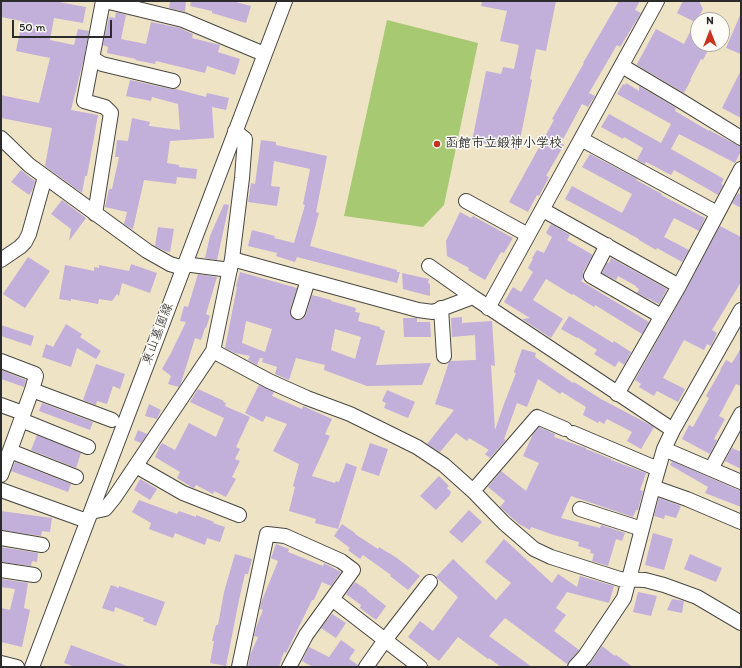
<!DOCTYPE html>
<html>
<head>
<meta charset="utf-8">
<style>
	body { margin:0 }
	#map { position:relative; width:742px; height:668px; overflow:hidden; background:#efe3c5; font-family:Itim,sans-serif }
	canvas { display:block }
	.frame { position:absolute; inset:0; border:2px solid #2b2b2b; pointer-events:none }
	.north { position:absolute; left:690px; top:12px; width:40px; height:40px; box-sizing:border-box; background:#fdfcf7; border:1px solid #a9a8a5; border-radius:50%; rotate:0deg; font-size:11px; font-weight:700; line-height:16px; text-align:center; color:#2b2b2b }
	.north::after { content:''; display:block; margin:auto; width:14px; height:18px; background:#c8321e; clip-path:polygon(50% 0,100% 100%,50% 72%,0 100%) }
	.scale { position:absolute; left:12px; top:20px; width:100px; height:18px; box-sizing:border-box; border:2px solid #2b2b2b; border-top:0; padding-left:5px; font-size:12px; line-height:14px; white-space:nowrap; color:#2b2b2b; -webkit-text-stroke:3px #fdfcf7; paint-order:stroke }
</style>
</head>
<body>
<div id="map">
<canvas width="742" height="668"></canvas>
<div class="frame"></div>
<div class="north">N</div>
<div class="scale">50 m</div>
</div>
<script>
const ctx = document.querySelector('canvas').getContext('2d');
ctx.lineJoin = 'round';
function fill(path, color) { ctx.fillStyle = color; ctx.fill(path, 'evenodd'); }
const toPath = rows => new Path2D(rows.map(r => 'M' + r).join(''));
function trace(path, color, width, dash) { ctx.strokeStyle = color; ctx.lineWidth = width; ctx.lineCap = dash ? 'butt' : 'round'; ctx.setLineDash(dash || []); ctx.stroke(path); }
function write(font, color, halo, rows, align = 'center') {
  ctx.font = font + ' Itim,"Klee One",sans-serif'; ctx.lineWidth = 3; ctx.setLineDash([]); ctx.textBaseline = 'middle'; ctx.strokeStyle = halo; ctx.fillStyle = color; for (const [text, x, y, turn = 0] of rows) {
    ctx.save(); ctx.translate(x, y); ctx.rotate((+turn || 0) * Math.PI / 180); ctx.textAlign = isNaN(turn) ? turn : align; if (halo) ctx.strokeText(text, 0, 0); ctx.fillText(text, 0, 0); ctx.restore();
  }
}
fill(toPath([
	[387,20,478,43,444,205,423,227,344,216]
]), '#a6c972');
fill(toPath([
	[1,1,53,1,86,7,83,23,54,18,50,40,74,45,78,29,89,31,84,58,71,110,98,115,87,176,85,176,82,193,45,166,52,128,1,118,1,95,39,103,50,58,16,51,22,21,1,17],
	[170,1,186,1,185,12,169,8],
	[191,1,232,1,251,6,246,23,212,13,212,11,190,6],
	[482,1,556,1,546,51,536,49,530,79,532,80,518,150,472,141,486,71,501,74,503,67,514,69,519,45,500,41,507,11,481,6],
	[619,1,640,1,635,10,641,13,620,47,617,45,589,93,595,96,588,107,582,104,561,143,564,145,546,176,549,177,539,196,537,195,528,212,509,202,554,120,552,119,584,63,583,63],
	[683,1,699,1,703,9,698,18,698,44,711,44,703,60,701,59,690,80,691,80,684,93,637,65,637,64,656,29,684,44,695,22,677,13],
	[116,12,126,15,121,39,146,44,151,22,180,28,186,31,193,34,192,38,220,45,218,52,240,59,235,75,207,66,205,73,156,61,155,64,135,60,136,59,107,53,108,47,103,45,109,17,115,18],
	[741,13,741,54,726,48],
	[741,70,741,118,722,108],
	[130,80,171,89,176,89,206,97,207,93,229,98,226,110,212,107,214,138,170,141,167,163,179,165,179,167,197,169,196,179,177,177,176,184,144,180,133,229,130,228,124,224,127,212,105,207,109,189,112,189,119,157,115,157,117,140,128,141,132,118,150,122,149,126,180,130,178,104,152,97,151,101,126,96],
	[626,83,639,91,639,86,676,108,675,111,709,131,709,130,737,145,741,146,741,151,735,163,679,134,671,149,724,179,721,184,723,185,718,195,699,184,674,170,671,175,646,162,645,164,637,160,643,148,624,137,623,139,601,127,609,114,661,143,671,124,617,94,623,84,625,85],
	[261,140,276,142,276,145,327,156,316,212,319,213,310,246,397,270,397,272,400,272,397,283,297,257,295,262,276,256,277,253,248,246,252,230,275,236,274,238,294,243,305,205,303,204,310,169,274,161,271,186,280,187,277,206,248,202,251,183,255,184],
	[590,154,637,179,636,180,662,194,661,195,705,218,699,231,674,218,664,237,689,250,682,262,657,248,656,250,639,240,639,239,565,199,572,186,622,213,632,194,582,167],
	[21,170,35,181,32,191,29,195,11,182],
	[738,193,741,195,741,208,732,203],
	[62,200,86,218,69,241,71,229,51,214],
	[224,204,229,205,217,260,205,258,210,236],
	[460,212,471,218,473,216,513,238,504,253,501,252,485,280,468,270,469,268,447,256,446,241],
	[551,224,570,235,567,240,593,255,583,272,583,278,581,281,649,322,642,334,595,305,594,307,573,294,572,295,546,279,533,300,563,319,551,338,522,319,530,318,504,302,513,287,521,292,533,272,528,268,533,259,532,258,537,250,544,253,552,237,546,233],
	[720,226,741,237,741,282,712,330,717,333,711,346,707,344,704,350,684,340,663,378,685,389,678,402,657,391,654,396,639,387,641,384,635,380,686,290],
	[158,227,174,229,170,252,165,251,155,246],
	[28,257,50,271,25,308,3,294],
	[611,258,667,289,659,304,637,293,639,289,636,287,636,286,618,276,616,280,602,273,607,263,609,263],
	[131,264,157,273,150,293,122,283,119,296,117,294,112,301,99,299,98,304,71,299,71,301,59,299,65,265,94,271,94,267,99,268,99,265,129,271],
	[240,272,297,288,290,309,290,313,292,317,296,320,300,320,304,318,306,315,312,295,331,300,331,301,356,308,355,312,360,313,358,321,380,327,380,329,385,331,376,365,431,363,422,385,367,386,324,370,325,365,296,358,289,380,275,374,277,367,262,362,263,358,260,358,257,365,248,360,250,356,235,353,225,348,237,287,236,286],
	[246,321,272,329,265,352,242,343],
	[335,329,361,337,355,359,331,350],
	[402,273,429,279,428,283,430,284,430,296,403,289],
	[198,274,217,277,206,314,210,316,206,328,205,328,201,340,195,338,181,383,179,387,168,384,171,376,162,369,171,353,186,322,180,321,184,306,188,307],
	[569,316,613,343,614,341,631,352,624,365,619,361,615,367,594,354,597,350,577,337,577,338,561,329],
	[462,317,462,323,492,321,495,366,491,365,495,430,504,404,516,373,514,372,522,349,536,353,535,357,573,383,574,382,601,399,654,427,641,449,627,441,632,432,607,419,604,424,599,421,598,423,583,415,586,407,562,392,560,394,538,379,527,407,517,403,504,439,506,440,490,458,485,454,489,450,469,438,467,441,456,433,440,452,427,444,454,410,435,404,449,362,451,361,476,360,475,335,452,337,451,318],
	[403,318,417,318,417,322,430,322,431,337,404,337],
	[66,324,82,334,80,337,101,351,96,359,77,348,71,367,42,357,46,344,53,347],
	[1,325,34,336,31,346,1,336],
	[741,348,741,386,736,384,719,416,725,419,714,439,717,440,710,454,682,439,689,425,693,427,709,398,706,396,721,370,720,370,726,360,732,363],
	[96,364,125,374,120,389,113,386,107,404,97,401,96,405,83,400],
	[1,370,26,380,24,387,1,379],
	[259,385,274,392,272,396,302,409,303,406,332,419,325,434,330,436,312,476,335,483,336,481,339,482,346,463,357,467,338,529,315,523,316,519,289,511,295,487,293,486,299,464,273,451,287,424,266,416,263,422,245,413],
	[198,389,224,401,223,402,226,403,225,406,250,417,236,447,240,449,235,459,240,461,232,477,236,479,226,497,214,491,213,494,196,485,194,488,193,488,177,478,180,472,155,457,159,449,158,449,162,443,175,450,189,423,216,437,224,418,190,402],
	[387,390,415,402,408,418,384,408,386,403,382,401],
	[42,403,93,422,90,430,39,411],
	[149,404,161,410,157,419,145,416],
	[539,427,555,434,554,437,586,448,586,449,611,459,611,460,646,473,640,490,643,491,638,510,636,510,633,517,571,496,561,518,600,528,601,525,625,533,622,541,616,539,608,566,592,561,594,554,590,553,591,550,578,546,579,542,554,535,531,527,530,530,519,524,500,507,505,501,488,487,501,471,526,491,539,463,523,456,533,434],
	[138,430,147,434,141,443,134,440],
	[37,435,81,453,76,468,31,450],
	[370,443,388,449,379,476,361,470],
	[732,448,741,452,741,469,725,461],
	[672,461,738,490,741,490,741,507,705,493,708,487,670,465],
	[15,462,71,484,68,492,11,471],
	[439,476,449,486,447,488,451,492,450,494,450,495,436,510,420,496],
	[140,479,157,489,150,500,134,490],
	[659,498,681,506,676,518,665,515,664,519,654,516],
	[139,500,177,514,179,511,196,517,196,515,214,522,213,523,225,527,220,542,207,538,205,545,175,533,173,538,149,529,151,523,132,512],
	[469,510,482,522,462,543,449,532],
	[1,511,52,518,50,532,42,531,41,536,1,530],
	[342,524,355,533,355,534,378,549,379,547,397,558,420,576,408,590,390,576,391,575,363,555,360,559,348,550,350,548,334,536],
	[653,533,673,539,664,570,645,565],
	[504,539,552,583,558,574,577,587,580,576,614,586,609,603,567,592,556,608,566,615,554,631,579,650,567,664,505,618,489,636,532,667,501,667,489,658,488,659,458,637,439,661,408,637,420,621,433,631,458,597,436,577,453,559,496,600,511,583,485,562],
	[276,544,289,549,288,552,323,566,324,563,341,572,331,586,322,582,314,600,312,600,286,653,284,652,279,667,248,667,250,655,258,637,254,636,257,625,263,610,260,609,261,603,278,561,271,558],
	[1,547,38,553,37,562,32,561,31,566,1,562],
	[235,554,252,559,248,574,245,574,239,600,226,666,210,663,214,641,212,641,216,625,218,625,224,592],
	[690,554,722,568,716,582,684,569],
	[1,579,28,583,24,608,30,610,22,647,1,642,1,608,10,610,15,589,1,587],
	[355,582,367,590,367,591,386,606,376,620,360,608,361,605,346,594],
	[111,585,119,588,119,586,165,602,156,626,143,621,144,618,115,607,114,612,102,608],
	[638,592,657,596,651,616,633,612],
	[672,599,684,601,682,613,667,610],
	[332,614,346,623,336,638,321,628],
	[341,640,355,650,349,659,358,665,358,667,313,667,302,661,309,647,329,657],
	[71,645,127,666,127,667,75,667,64,663],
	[602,646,615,656,616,655,633,667,586,667,592,661]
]), '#c2afda');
const minor = toPath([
	[105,1,183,20,264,54],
	[92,58,102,64,173,81],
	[622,66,681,101,741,138],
	[1,138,29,165,147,251,170,264,183,268],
	[581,139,717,213],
	[466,201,528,235],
	[543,210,679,286],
	[95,214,111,113,105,107,84,101,103,1],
	[607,245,591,276,661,316],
	[232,259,418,310,433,312,473,297,673,430],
	[1,260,20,247,25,242,29,234,45,177],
	[184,264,230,270],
	[429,266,473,297],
	[441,308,444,356],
	[488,308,657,1],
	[298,312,308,280],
	[213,351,269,381,307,398,350,414,417,447,444,465,473,491,504,523,534,549,551,557,620,579,645,580,664,585,697,597,741,623],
	[1,361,35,374,36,376,32,390],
	[617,394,679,286,741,169],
	[1,405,23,413],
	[21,420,88,447],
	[573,433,658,469],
	[664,449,741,482],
	[10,451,76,477],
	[136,466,183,493,239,515],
	[711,469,741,414],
	[1,475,32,390,112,420],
	[653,487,687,499,741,522],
	[1,490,87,521],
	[473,491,537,417,565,429],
	[580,509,642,529],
	[91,512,105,509,114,498,213,351,232,259,242,178,245,139,235,131],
	[1,538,42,545],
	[1,570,34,575],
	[332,599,420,667],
	[1,663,17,667],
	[32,667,285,1],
	[239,667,267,534,285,536,341,561,353,570,306,635,289,667],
	[366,667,385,640,430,582],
	[575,667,585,656,624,598,653,487,664,449,673,430,741,310]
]);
trace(minor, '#484742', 16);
trace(minor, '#fff', 14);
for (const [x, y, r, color] of [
	[437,144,4,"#c8321e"]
]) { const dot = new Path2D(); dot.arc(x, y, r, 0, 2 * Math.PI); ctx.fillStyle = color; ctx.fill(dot); trace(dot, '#fdfcf7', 1.5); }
write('bold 13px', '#2b2b2b', '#fdfcf7', [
	["函館市立鍛神小学校",445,144]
], 'left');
write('13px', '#2b2b2b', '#fdfcf7', [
	["東山墓園線",158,334,-69]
]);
</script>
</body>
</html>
